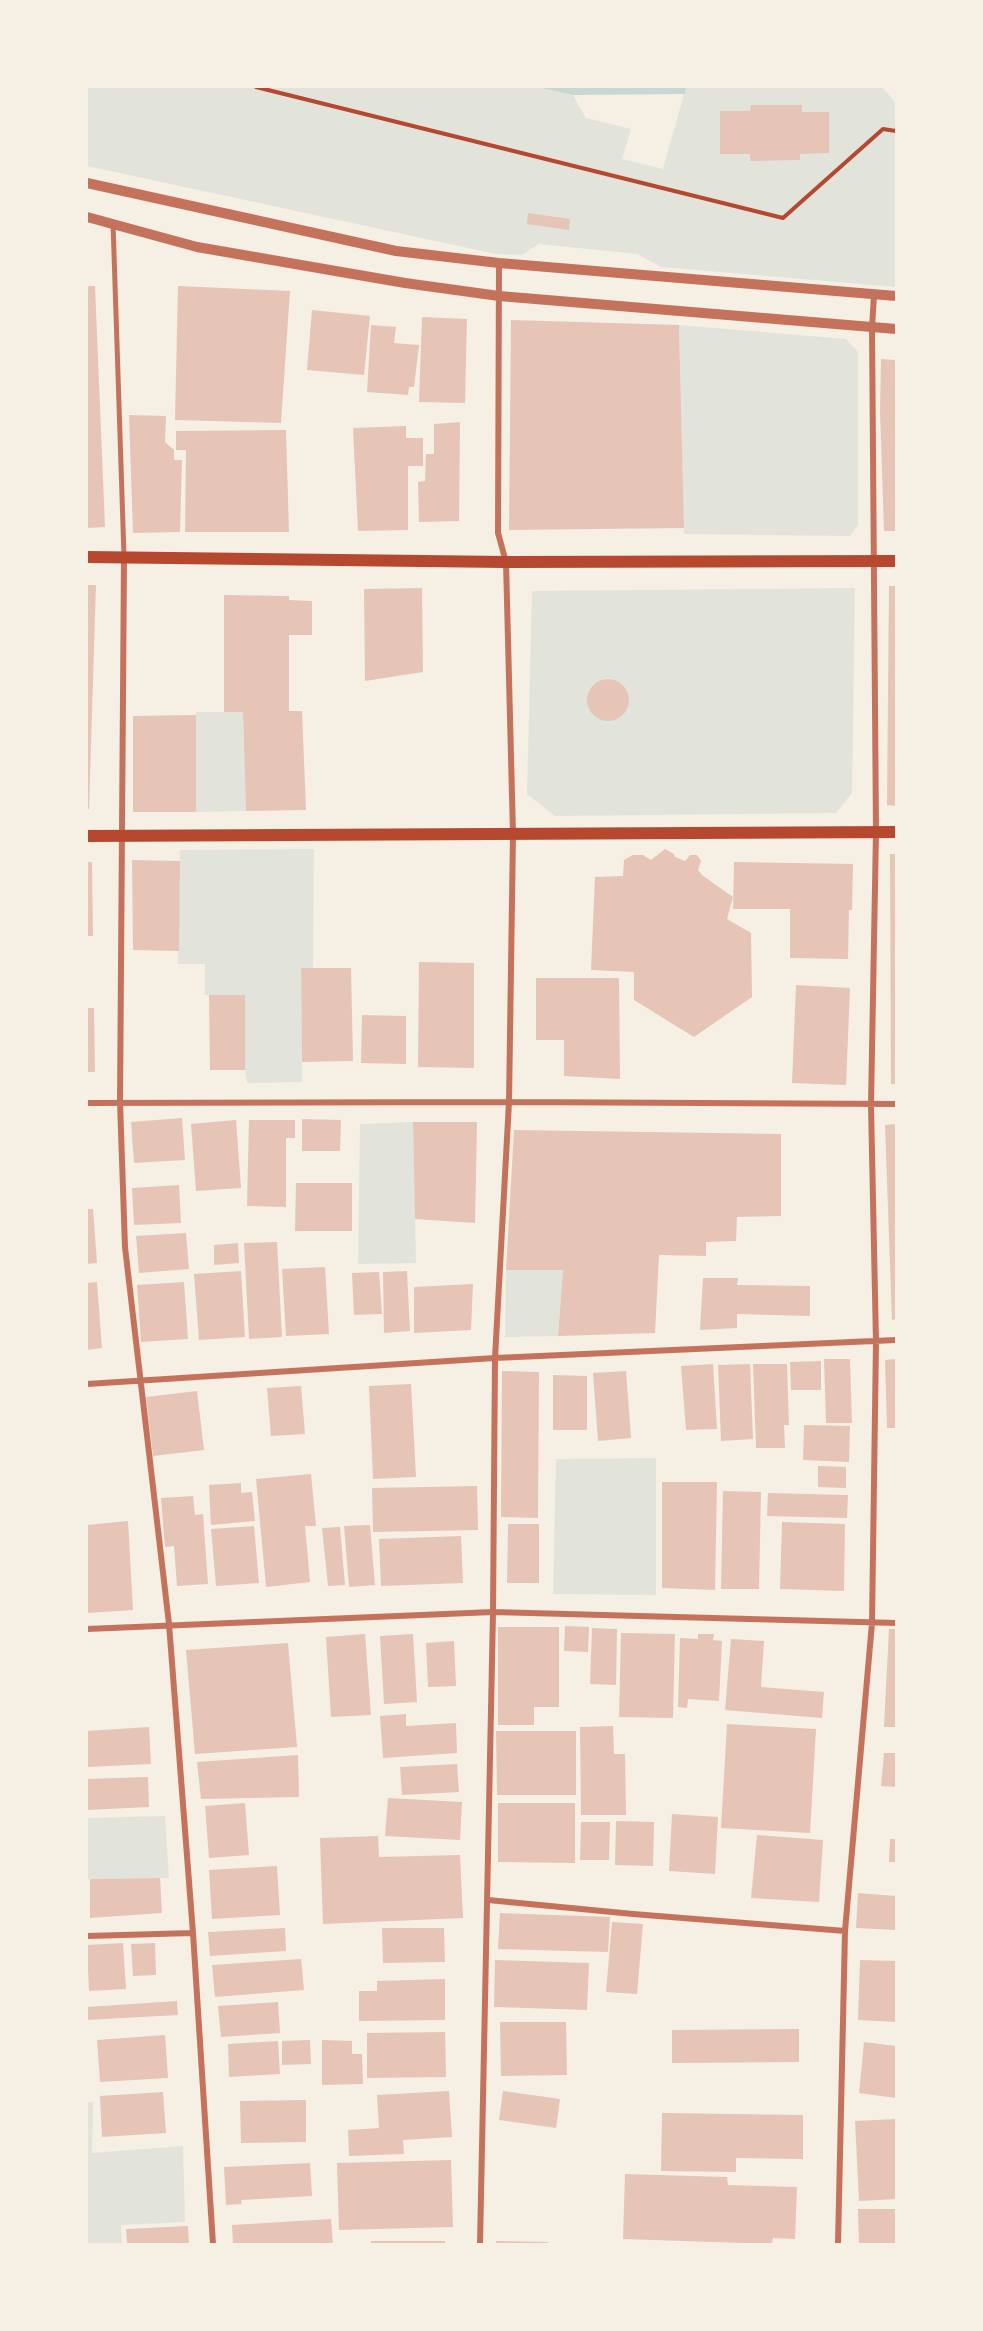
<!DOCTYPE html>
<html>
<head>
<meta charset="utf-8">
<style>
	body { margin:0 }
	#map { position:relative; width:983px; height:2331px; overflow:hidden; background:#f6efe4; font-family:Mulish,sans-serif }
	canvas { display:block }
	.frame { position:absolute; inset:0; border:88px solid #f6efe4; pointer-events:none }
</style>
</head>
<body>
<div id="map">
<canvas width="983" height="2331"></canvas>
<div class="frame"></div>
</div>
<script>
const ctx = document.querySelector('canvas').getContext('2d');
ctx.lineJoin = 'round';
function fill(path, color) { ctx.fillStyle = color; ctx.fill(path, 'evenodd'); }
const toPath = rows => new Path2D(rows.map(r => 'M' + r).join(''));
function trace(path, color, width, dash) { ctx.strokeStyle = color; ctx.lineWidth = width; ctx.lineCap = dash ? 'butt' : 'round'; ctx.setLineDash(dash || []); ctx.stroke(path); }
fill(toPath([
	[87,87,536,87,573,95,586,118,631,129,622,159,663,169,686,87,882,87,896,103,896,287,661,267,637,254,539,244,522,255,496,254,87,166],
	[679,325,846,339,858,352,858,525,850,536,684,534],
	[855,588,852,793,836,813,555,816,527,794,532,591],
	[196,712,243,712,246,811,196,812],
	[314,849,313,968,301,969,302,1082,247,1083,245,1070,245,995,205,995,205,964,178,964,180,850],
	[413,1122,416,1263,358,1264,360,1124],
	[506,1270,563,1270,558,1336,505,1337],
	[656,1458,656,1595,553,1594,556,1459],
	[165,1816,169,1878,87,1879,87,1818],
	[87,2102,93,2102,92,2153,183,2146,185,2222,121,2225,122,2244,87,2244]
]), '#e2e4dc');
fill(toPath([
	[536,87,686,87,685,94,573,95]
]), '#c9d6d2');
fill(toPath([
	[751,105,802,105,802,112,829,112,829,153,800,154,800,160,750,161,750,154,720,154,720,111,750,111],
	[528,213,570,219,569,230,527,224],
	[87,286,95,286,105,527,87,528],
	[178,286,290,291,281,423,175,420],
	[312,310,370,316,364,375,307,370],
	[422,317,467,319,465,403,419,402],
	[511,320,679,325,684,528,509,530],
	[371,325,396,327,394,343,419,345,414,387,409,387,408,395,367,392],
	[881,359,896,360,896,531,884,531,880,411],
	[129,415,166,416,165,442,174,450,174,460,182,460,180,532,133,533],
	[460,422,459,521,419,522,418,482,425,481,426,454,434,454,434,424],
	[406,426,406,438,423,438,423,466,408,466,408,530,358,531,353,428],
	[286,430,289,532,185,532,186,450,176,450,176,431],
	[87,585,96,585,89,809,87,809],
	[889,586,896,586,896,806,887,805],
	[422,588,423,672,365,681,364,589],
	[224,595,289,596,289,600,312,601,312,635,289,635,289,711,302,711,306,810,246,811,243,712,224,712],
	'587 700a21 21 0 1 1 42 0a21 21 0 1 1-42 0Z',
	[196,715,196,812,133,812,133,716],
	[665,849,674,854,675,857,685,861,690,855,697,855,701,861,698,870,702,875,733,897,727,919,751,933,752,997,694,1037,634,1000,634,972,591,970,595,877,623,876,624,860,633,855,643,855,651,860],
	[890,854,896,854,896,1084,891,1084],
	[132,860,180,861,179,951,133,950],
	[87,862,92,862,93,936,87,936],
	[734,862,853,864,852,910,849,910,848,959,790,958,790,909,733,909],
	[419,962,474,963,474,1068,418,1067],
	[301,968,351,968,353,1061,302,1062],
	[536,978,619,978,620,1079,564,1076,564,1040,536,1040],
	[796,985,850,988,846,1085,792,1083],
	[209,995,245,995,245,1070,210,1070],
	[87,1008,94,1008,95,1072,87,1072],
	[362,1015,406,1016,406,1064,361,1063],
	[182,1118,185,1160,134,1163,131,1122],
	[302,1119,341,1120,340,1151,302,1151],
	[236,1120,241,1188,196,1191,191,1124],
	[249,1120,295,1120,295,1138,286,1138,286,1207,247,1206],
	[413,1122,477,1122,475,1223,415,1219],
	[896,1124,896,1319,892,1320,885,1125],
	[514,1130,781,1134,781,1216,737,1217,736,1241,706,1242,706,1256,659,1255,655,1333,558,1336,563,1270,506,1270],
	[296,1183,352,1183,352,1231,295,1231],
	[179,1185,181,1223,134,1225,132,1188],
	[87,1209,93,1209,97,1263,87,1264],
	[186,1233,189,1269,139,1273,136,1236],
	[277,1242,282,1337,249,1339,244,1243],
	[238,1243,239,1263,214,1265,214,1245],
	[325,1267,329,1334,286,1336,282,1269],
	[241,1271,245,1337,199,1340,194,1274],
	[407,1271,410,1331,384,1333,383,1272],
	[379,1272,382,1314,354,1315,352,1273],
	[703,1278,738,1278,737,1285,810,1286,810,1316,737,1314,737,1328,700,1330],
	[97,1282,102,1348,87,1350,87,1283],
	[184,1282,188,1339,141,1342,137,1285],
	[473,1284,471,1330,414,1333,414,1287],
	[824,1359,850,1359,852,1423,826,1423],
	[896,1359,896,1428,887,1428,885,1360],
	[821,1361,821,1390,791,1390,790,1362],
	[713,1364,717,1429,686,1430,681,1366],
	[750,1364,753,1439,721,1441,718,1365],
	[753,1364,787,1364,789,1425,784,1425,785,1448,756,1448],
	[502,1371,539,1372,538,1518,501,1517],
	[626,1371,631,1438,598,1441,593,1373],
	[553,1375,587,1376,587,1430,553,1430],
	[411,1384,416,1477,373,1479,369,1386],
	[301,1386,305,1434,271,1436,267,1388],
	[197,1391,204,1450,153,1456,146,1397],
	[804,1425,850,1426,849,1462,803,1460],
	[818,1466,846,1467,846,1488,818,1487],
	[311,1474,316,1526,305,1526,310,1582,266,1587,256,1479],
	[662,1482,717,1482,715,1590,662,1588],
	[241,1483,241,1493,252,1492,255,1521,211,1525,209,1485],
	[477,1486,478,1530,373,1532,372,1488],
	[723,1491,761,1492,759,1589,721,1589],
	[768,1493,848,1495,847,1518,767,1516],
	[193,1496,195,1515,203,1514,208,1584,177,1586,174,1546,165,1547,161,1498],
	[128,1521,133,1610,87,1613,87,1525],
	[782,1522,845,1524,844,1591,780,1589],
	[508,1524,539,1524,539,1583,507,1583],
	[370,1525,375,1585,349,1587,344,1526],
	[254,1526,259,1583,216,1586,211,1529],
	[340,1527,345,1585,328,1586,322,1528],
	[461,1536,463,1583,381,1586,379,1539],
	[565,1626,589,1627,588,1652,564,1651],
	[498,1627,559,1627,559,1707,534,1707,534,1725,498,1725],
	[592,1628,617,1629,616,1685,590,1684],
	[889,1629,896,1629,896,1727,884,1727],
	[621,1633,675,1634,673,1718,619,1717],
	[365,1634,371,1715,331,1717,326,1637],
	[413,1634,417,1702,384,1704,380,1636],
	[698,1634,714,1634,713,1640,722,1641,719,1701,688,1699,687,1708,678,1707,680,1638,698,1639],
	[731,1639,764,1641,761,1687,824,1692,822,1718,725,1710],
	[454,1641,456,1686,428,1687,426,1643],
	[288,1643,297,1747,195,1754,186,1650],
	[406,1714,406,1726,456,1723,457,1753,383,1758,380,1716],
	[727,1724,816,1729,810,1833,721,1828],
	[613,1726,614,1754,625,1754,626,1815,581,1815,580,1727],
	[149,1727,151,1764,87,1767,87,1731],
	[496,1731,576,1731,576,1795,497,1795],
	[884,1753,896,1753,896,1787,881,1786],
	[298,1755,299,1797,201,1799,197,1762],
	[457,1764,459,1792,402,1795,400,1767],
	[148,1777,149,1807,87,1810,87,1779],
	[388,1798,462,1802,460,1840,385,1836],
	[245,1803,249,1855,209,1858,205,1806],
	[498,1803,575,1803,575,1863,498,1862],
	[672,1814,718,1817,715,1874,669,1871],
	[616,1821,654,1822,653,1866,615,1865],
	[581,1822,610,1822,609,1860,580,1860],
	[757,1835,823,1840,819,1902,751,1898],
	[378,1836,379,1857,460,1855,463,1918,323,1924,320,1838],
	[890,1839,896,1839,896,1862,889,1862],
	[277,1866,280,1915,212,1919,209,1870],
	[160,1878,162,1913,90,1918,90,1879],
	[858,1893,896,1896,896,1930,856,1928],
	[500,1913,610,1917,608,1952,498,1949],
	[612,1922,643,1924,637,1994,606,1992],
	[285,1928,286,1951,210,1956,208,1932],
	[382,1928,444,1928,445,1962,383,1963],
	[123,1943,126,1989,89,1991,87,1945],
	[155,1943,156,1975,133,1976,131,1944],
	[301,1959,304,1990,215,1997,212,1965],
	[495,1960,589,1963,587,2010,494,2007],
	[860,1960,896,1961,896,2022,858,2020],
	[445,1979,445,2020,359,2021,359,1991,377,1991,377,1981],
	[177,2001,178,2015,87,2020,87,2007],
	[278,2002,280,2033,221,2037,218,2006],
	[500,2022,566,2022,567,2075,501,2076],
	[799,2029,799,2062,672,2063,672,2030],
	[445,2032,446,2077,367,2078,367,2033],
	[165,2035,168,2078,100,2082,97,2040],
	[310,2040,311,2064,282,2065,282,2041],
	[322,2040,352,2041,352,2054,362,2054,363,2084,322,2085],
	[278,2041,280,2074,229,2077,228,2044],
	[864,2042,896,2046,896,2098,859,2093],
	[449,2091,452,2137,403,2140,404,2154,349,2156,348,2130,379,2128,377,2095],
	[503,2091,560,2099,556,2128,499,2120],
	[163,2092,166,2133,102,2137,100,2096],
	[306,2100,306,2142,241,2143,240,2101],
	[662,2113,803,2115,803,2159,736,2158,736,2172,661,2171],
	[896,2119,896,2199,859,2201,855,2121],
	[451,2160,453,2227,339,2230,337,2163],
	[310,2163,312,2196,241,2200,242,2204,226,2205,224,2167],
	[625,2174,727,2177,728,2185,797,2187,795,2239,773,2238,772,2244,623,2239],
	[858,2209,896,2209,896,2244,859,2244],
	[331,2219,333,2244,233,2244,232,2225],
	[188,2226,189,2244,127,2244,126,2229],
	[371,2241,445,2241,445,2244,371,2244],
	[496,2241,548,2242,548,2244,496,2244]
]), '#e6c5b7');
trace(toPath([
	[256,87,783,218,883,129,896,131]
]), '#b5482f', 4);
trace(toPath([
	[113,223,124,556]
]), '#c5725c', 5);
trace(toPath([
	[124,558,120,1102,125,1247,169,1624,193,1933,213,2244],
	[87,1103,509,1102,896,1104],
	[87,1384,495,1358,896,1340],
	[87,1629,493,1612,896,1623],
	[488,1900,633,1914,845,1931],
	[87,1936,193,1933],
	[480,2244,493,1612,495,1358,509,1102,513,834,506,562,498,533,499,263],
	[838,2244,845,1931,872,1623,876,1342,871,1105,876,832,872,328,874,295]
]), '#c5725c', 6);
trace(toPath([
	[87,183,396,251,499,263,896,296],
	[87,217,197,247,405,283,499,296,896,329]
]), '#c5725c', 10);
trace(toPath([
	[87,557,506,562,896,561],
	[87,836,896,832]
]), '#b5482f', 12);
</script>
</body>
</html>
